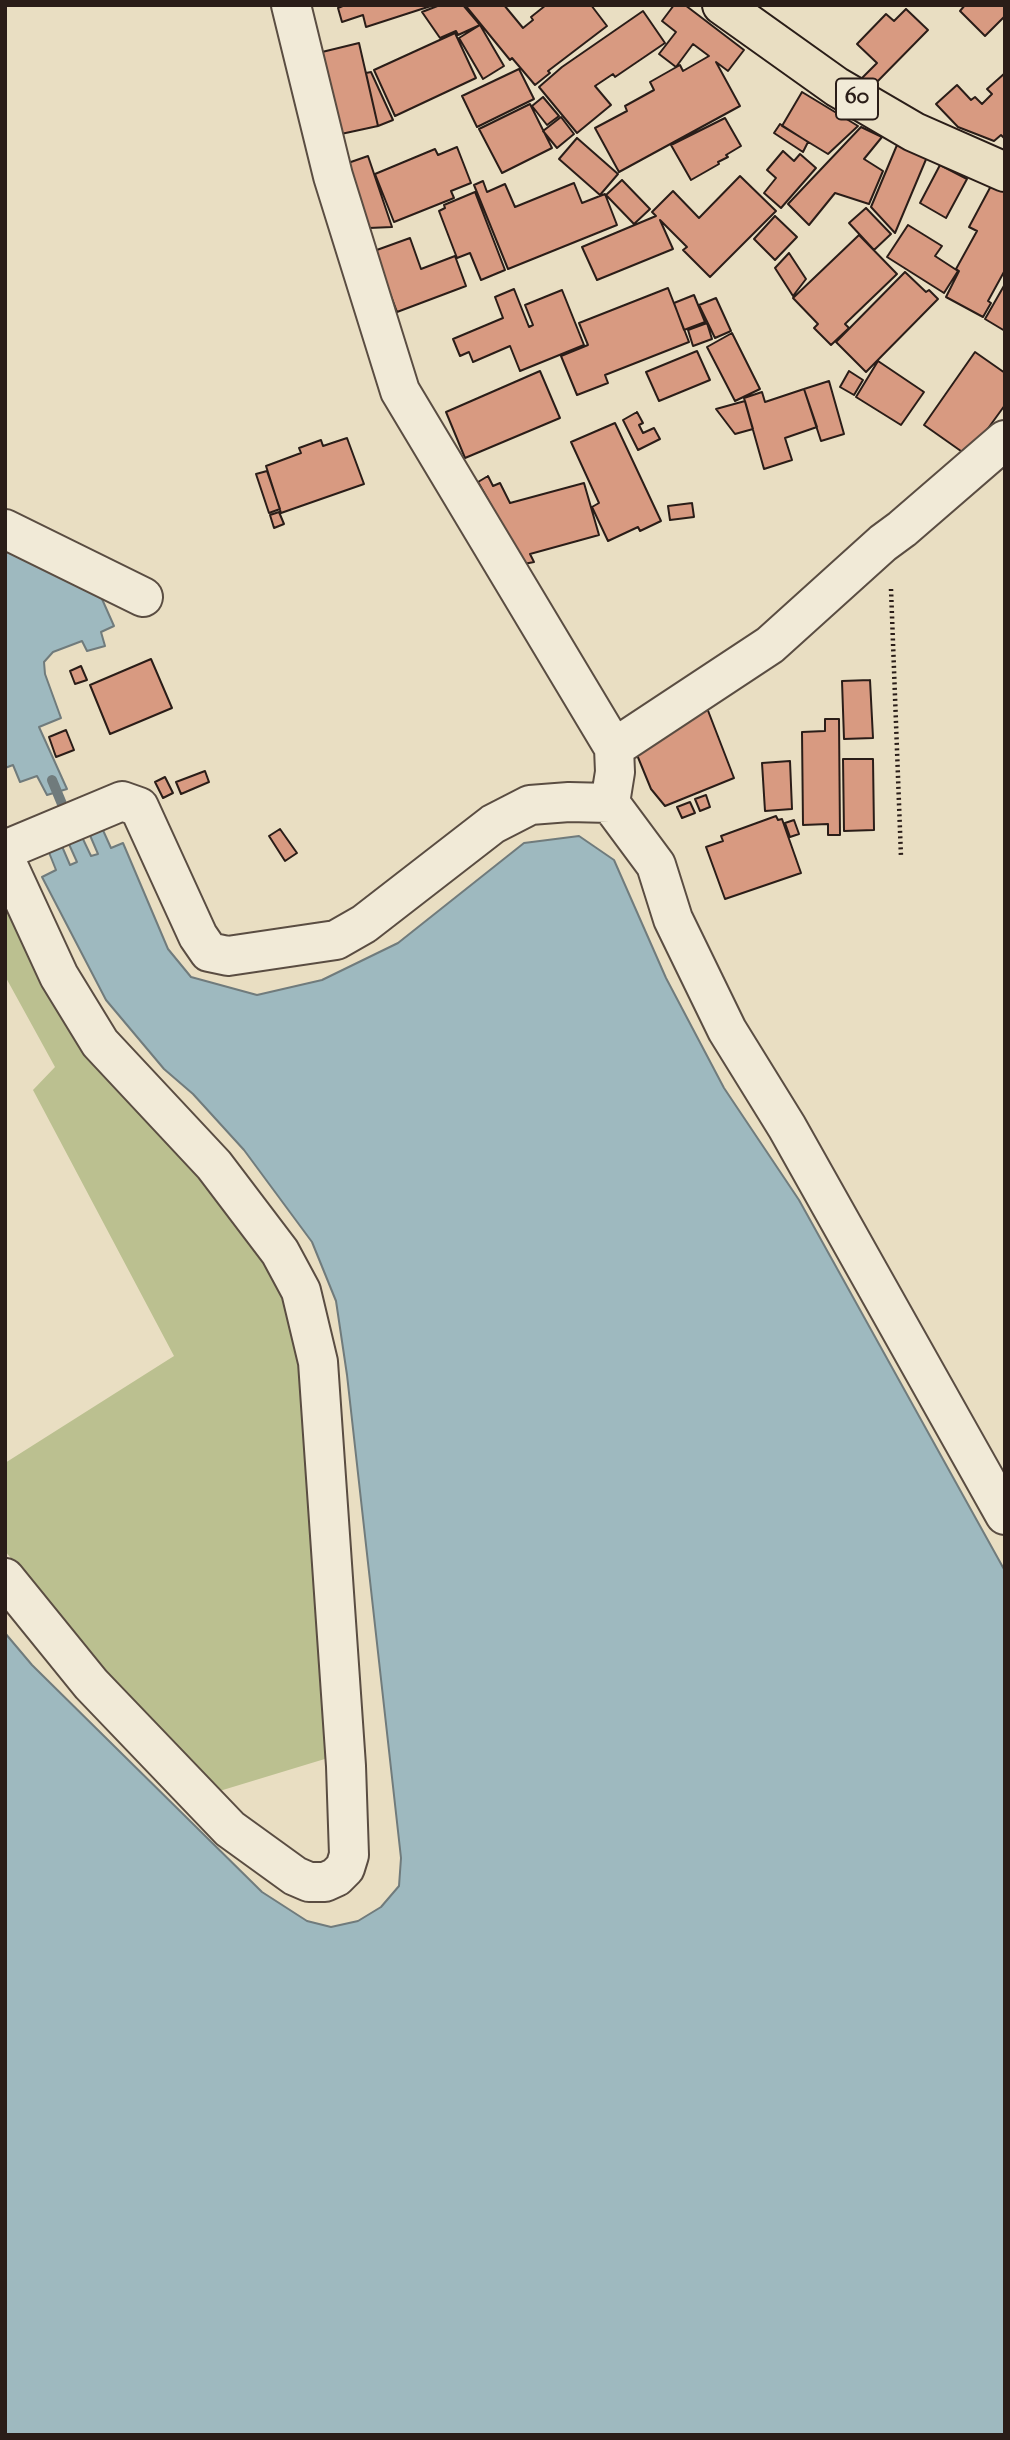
<!DOCTYPE html>
<html>
<head>
<meta charset="utf-8">
<style>
	body { margin:0 }
	#map { position:relative; width:1010px; height:2440px; overflow:hidden; background:#e9dec2; font-family:"Sorts Mill Goudy",serif }
	canvas { display:block }
	.frame { position:absolute; inset:0; border:7px solid #2a1d18; pointer-events:none }
</style>
</head>
<body>
<div id="map">
<canvas width="1010" height="2440"></canvas>
<div class="frame"></div>
</div>
<script>
const ctx = document.querySelector('canvas').getContext('2d');
ctx.lineJoin = 'round';
function fill(path, color) { ctx.fillStyle = color; ctx.fill(path, 'evenodd'); }
const toPath = rows => new Path2D(rows.map(r => 'M' + r).join(''));
function trace(path, color, width, dash) { ctx.strokeStyle = color; ctx.lineWidth = width; ctx.lineCap = dash ? 'butt' : 'round'; ctx.setLineDash(dash || []); ctx.stroke(path); }
function write(font, color, halo, rows, align = 'center') {
  ctx.font = font + ' "Sorts Mill Goudy",serif'; ctx.lineWidth = 5; ctx.setLineDash([]); ctx.textBaseline = 'middle'; ctx.strokeStyle = halo; ctx.fillStyle = color; for (const [text, x, y, turn = 0] of rows) {
    ctx.save(); ctx.translate(x, y); ctx.rotate((+turn || 0) * Math.PI / 180); ctx.textAlign = isNaN(turn) ? turn : align; if (halo) ctx.strokeText(text, 0, 0); ctx.fillText(text, 0, 0); ctx.restore();
  }
}
fill(toPath([
	[5,896,246,1226,292,1306,319,1553,328,1758,213,1793,114,1683,5,1551,5,1463,174,1356,33,1090,55,1067,5,976]
]), '#bbc090');
const water = toPath([
	[5,541,94,581,114,626,101,632,105,646,87,651,82,641,53,652,44,662,45,674,61,718,39,727,67,789,47,795,37,776,20,782,13,765,5,768,5,541],
	[102,828,111,848,123,843,168,949,191,977,257,995,322,980,398,943,524,843,579,836,614,860,666,978,724,1088,799,1200,1005,1571,1005,2435,5,2435,5,1633,32,1665,262,1892,307,1921,331,1927,358,1921,381,1907,399,1886,401,1858,347,1375,336,1301,312,1242,244,1150,193,1094,164,1069,106,1000,42,877,56,870,48,850,61,844,70,865,77,862,68,842,82,837,91,856,98,854,89,833,102,828]
]);
fill(water, '#9eb9bf');
trace(water, '#707b7c', 2);
trace(toPath([
	[52,780,67,816]
]), '#707b7c', 10);
const building = toPath([
	[345,5,434,5,366,27,363,15,342,22,338,8,345,5],
	[440,5,463,5,480,25,458,35,456,31,440,38,422,12,440,5],
	[465,5,504,5,523,28,533,20,531,17,546,5,591,5,607,26,548,71,550,73,535,85,512,58,510,60,465,5],
	[674,5,685,5,744,50,728,71,716,62,740,106,619,172,595,128,627,111,625,106,654,90,650,82,680,65,683,71,709,56,693,44,676,67,659,54,676,32,662,21,674,5],
	[965,5,1005,5,1005,16,985,36,960,11,965,5],
	[906,9,928,30,871,88,861,79,877,63,857,44,886,14,894,21,906,9],
	[643,11,665,43,615,77,613,74,595,86,611,105,577,133,539,87,562,67,643,11],
	[480,25,504,66,483,79,459,38,480,25],
	[455,33,476,78,395,116,374,70,455,33],
	[359,43,378,126,341,134,322,52,359,43],
	[519,69,534,99,477,127,462,96,519,69],
	[371,72,393,120,378,126,366,73,371,72],
	[1005,73,1005,139,1001,135,994,141,958,127,936,104,957,85,971,100,975,97,982,104,992,94,987,89,1005,73],
	[802,92,858,126,828,154,782,126,802,92],
	[543,97,559,116,547,125,532,106,543,97],
	[530,104,552,148,502,173,479,129,530,104],
	[561,117,574,134,557,148,543,131,561,117],
	[725,118,741,146,726,155,728,157,718,162,719,164,691,180,671,145,725,118],
	[780,124,808,142,803,152,774,133,780,124],
	[861,127,882,137,864,159,883,171,869,204,835,193,809,225,788,204,861,127],
	[577,138,618,174,600,195,559,159,577,138],
	[897,145,927,157,895,233,871,207,897,145],
	[457,147,471,183,451,191,454,198,394,222,375,174,435,149,438,155,457,147],
	[783,151,794,161,800,154,816,168,781,208,764,193,776,178,767,170,783,151],
	[368,156,392,227,369,228,348,163,368,156],
	[940,165,967,179,946,218,920,203,940,165],
	[740,176,776,211,710,277,683,250,687,247,660,220,673,249,597,280,582,247,656,216,652,212,673,191,699,218,740,176],
	[622,180,650,209,634,224,606,195,622,180],
	[483,181,487,192,505,184,515,207,574,183,582,203,605,194,617,225,508,269,474,185,483,181],
	[992,184,1005,191,1005,270,988,301,991,303,983,317,946,297,959,271,956,269,977,231,969,227,992,184],
	[475,192,505,270,481,280,470,253,457,258,439,211,445,208,444,205,475,192],
	[866,208,891,234,874,250,849,223,866,208],
	[775,216,797,237,775,260,754,239,775,216],
	[908,225,942,246,935,256,958,271,944,293,887,257,908,225],
	[859,235,897,274,845,324,849,328,831,345,814,328,818,324,793,298,859,235],
	[410,238,421,269,455,256,466,286,397,312,374,251,410,238],
	[789,253,806,279,793,296,775,268,789,253],
	[905,272,926,292,929,290,938,299,866,372,836,342,905,272],
	[1005,284,1005,331,985,319,1005,284],
	[668,288,689,342,605,375,608,383,577,395,561,356,588,345,579,323,668,288],
	[514,289,529,327,533,325,525,305,562,290,584,345,520,371,510,346,473,362,469,352,460,356,453,339,503,318,495,297,514,289],
	[694,295,705,322,684,330,674,303,694,295],
	[716,298,731,331,715,338,699,305,716,298],
	[707,323,712,339,693,346,688,330,707,323],
	[732,333,760,389,735,401,707,347,732,333],
	[697,351,710,380,659,401,646,372,697,351],
	[975,352,1005,373,1005,405,968,456,924,425,975,352],
	[878,361,924,392,901,425,856,397,878,361],
	[540,371,560,418,465,458,446,412,540,371],
	[849,371,863,380,854,395,840,387,849,371],
	[829,381,844,434,821,441,804,389,829,381],
	[804,389,817,427,785,438,792,460,764,469,744,398,762,392,765,402,804,389],
	[745,401,753,429,735,434,716,409,745,401],
	[637,412,643,423,639,425,643,433,654,428,660,439,638,450,623,420,637,412],
	[615,423,661,521,640,531,638,527,608,541,592,507,599,503,571,442,615,423],
	[347,438,364,484,281,513,266,466,301,453,299,448,321,440,323,446,347,438],
	[267,471,280,509,269,513,256,474,267,471],
	[488,476,493,486,500,483,510,503,584,483,599,535,530,554,534,562,524,564,478,482,488,476],
	[692,503,694,517,670,520,668,506,692,503],
	[279,512,284,524,274,528,270,515,279,512],
	[151,659,172,708,110,734,90,685,151,659],
	[81,666,87,680,75,684,70,671,81,666],
	[870,680,873,738,844,739,842,681,870,680],
	[707,708,734,778,665,806,651,789,635,750,707,708],
	[825,719,839,719,840,835,828,835,828,824,803,825,802,732,825,731,825,719],
	[66,730,74,750,56,757,49,737,66,730],
	[843,759,873,759,874,830,844,831,843,759],
	[790,761,792,809,765,811,762,763,790,761],
	[205,771,209,782,181,794,176,782,205,771],
	[165,777,173,793,163,798,155,782,165,777],
	[706,795,710,807,700,811,695,799,706,795],
	[690,802,695,813,682,818,677,807,690,802],
	[776,816,778,820,782,819,801,873,725,899,706,847,723,841,721,836,776,816],
	[794,820,799,834,790,837,785,823,794,820],
	[280,829,297,853,285,861,269,836,280,829]
]);
fill(building, '#d89a81');
trace(building, '#2a1d18', 2);
const street = toPath([
	[291,5,333,176,400,391,614,748,615,772,610,803,656,865,673,919,727,1030,787,1127,1005,1515],
	[5,529,143,597],
	[614,748,770,645,883,543,902,529,1005,440],
	[5,850,122,801,139,807,198,936,209,952,228,956,336,940,364,924,493,824,530,805,569,802,610,803],
	[5,859,59,976,100,1043,214,1165,280,1252,301,1291,318,1362,346,1766,349,1855,345,1868,336,1877,325,1882,309,1882,295,1876,230,1829,91,1684,5,1578]
]);
const primary = toPath([
	[722,5,837,87,914,132,1005,172]
]);
trace(street, '#5a4d42', 42);
trace(primary, '#2a1d18', 42);
trace(toPath([
	[891,589,901,857]
]), '#2a1d18', 4.5, [2, 3.5]);
trace(street, '#f1ead7', 38);
trace(primary, '#e9dec2', 38);
for (const [x, y, w] of [
	[857,99,42]
]) { const box = new Path2D(); box.roundRect(x - w / 2, y - 20.5, w, 41, 5); ctx.fillStyle = '#f1ead7'; ctx.fill(box); trace(box, '#2a1d18', 2); }
write('bold 24px', '#2a1d18', null, [
	["60",857,99]
]);
</script>
</body>
</html>
